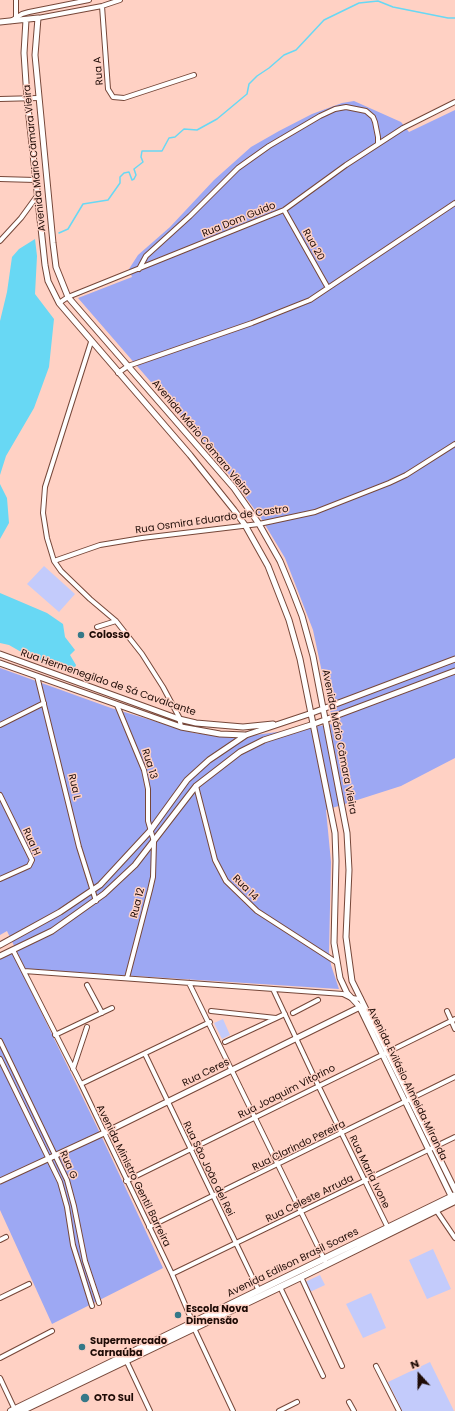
<!DOCTYPE html>
<html>
<head>
<meta charset="utf-8">
<style>
	body { margin:0 }
	#map { position:relative; width:455px; height:1411px; overflow:hidden; background:#ffd1c4; font-family:Poppins,sans-serif }
	canvas { display:block }
	.north { position:absolute; left:399px; top:1355px; width:40px; height:40px; -webkit-text-stroke:3px #ffd1c4; paint-order:stroke; rotate:339deg; font-size:11px; font-weight:700; line-height:16px; text-align:center; color:#1e0b06 }
	.north::after { content:''; display:block; margin:auto; width:14px; height:18px; background:#1e0b06; clip-path:polygon(50% 0,100% 100%,50% 72%,0 100%) }
</style>
</head>
<body>
<div id="map">
<canvas width="455" height="1411"></canvas>
<div class="north">N</div>
</div>
<script>
const ctx = document.querySelector('canvas').getContext('2d');
ctx.lineJoin = 'round';
function fill(path, color) { ctx.fillStyle = color; ctx.fill(path, 'evenodd'); }
const toPath = rows => new Path2D(rows.map(r => 'M' + r).join(''));
function trace(path, color, width, dash) { ctx.strokeStyle = color; ctx.lineWidth = width; ctx.lineCap = dash ? 'butt' : 'round'; ctx.setLineDash(dash || []); ctx.stroke(path); }
function write(font, color, halo, rows, align = 'center') {
  ctx.font = font + ' Poppins,sans-serif'; ctx.lineWidth = 3; ctx.setLineDash([]); ctx.textBaseline = 'middle'; ctx.strokeStyle = halo; ctx.fillStyle = color; for (const [text, x, y, turn = 0] of rows) {
    ctx.save(); ctx.translate(x, y); ctx.rotate((+turn || 0) * Math.PI / 180); ctx.textAlign = isNaN(turn) ? turn : align; if (halo) ctx.strokeText(text, 0, 0); ctx.fillText(text, 0, 0); ctx.restore();
  }
}
fill(toPath([
	[44,566,75,594,59,612,27,584],
	[223,1019,230,1035,222,1039,214,1023],
	[433,1249,451,1289,427,1299,409,1260],
	[320,1275,325,1285,310,1292,305,1282],
	[371,1293,386,1328,363,1338,346,1304],
	[430,1362,454,1411,402,1411,388,1382]
]), '#c3cbfb');
fill(toPath([
	[354,101,401,122,409,132,455,110,455,758,401,786,326,810,331,862,329,952,331,965,339,989,25,969,7,931,0,935,0,668,111,708,194,733,235,738,333,724,313,630,285,558,261,518,216,457,78,298,132,277,129,269,138,255,170,227,214,180,251,147,279,131,312,114,342,103],
	[12,952,98,1129,163,1268,52,1324,0,1210,0,958]
]), '#9da8f3');
fill(toPath([
	[35,239,37,256,35,294,54,319,49,367,34,408,6,456,0,475,0,321,7,292,12,257,19,249],
	[0,484,7,498,9,523,0,539],
	[0,593,47,613,63,624,65,637,75,650,70,655,76,665,73,672,62,671,42,662,35,655,23,653,9,645,0,643]
]), '#68d8f4');
trace(toPath([
	[59,233,68,229,83,204,108,200,120,183,120,177,124,173,129,172,132,180,134,179,136,175,134,169,143,162,141,157,142,151,162,151,169,138,175,137,184,129,197,130,217,119,247,94,249,84,257,76,269,68,284,55,296,50,324,20,359,3,378,1,393,7,448,18,455,18]
]), '#68d8f4', 1.5);
const minor = toPath([
	[16,0,16,17],
	[102,6,108,89,113,97,124,98,194,75],
	[38,18,102,6,120,0],
	[11,21,22,14,29,12,89,0],
	[0,99,38,98],
	[0,179,35,180],
	[284,210,328,288],
	[0,241,21,218,37,196],
	[139,269,146,256,190,216,238,168,269,146,320,116,335,109,346,107,366,111,373,117,375,122,378,137,378,144],
	[59,303,68,297,284,210,346,165,403,128,455,102],
	[91,342,45,487,43,513,47,538,54,561,61,571,90,599,116,621,142,654,163,687,179,717,181,727],
	[118,373,128,366,252,323,310,300,455,203],
	[54,561,100,545,142,538,259,524,315,512,389,483,406,475,455,444],
	[97,627,116,621],
	[37,676,79,847,96,901],
	[117,705,144,770,148,789,148,821,154,842,153,877,150,890,127,978],
	[0,725,44,703],
	[196,786,215,860,226,881,257,911,336,962],
	[0,795,32,860,29,866,0,879],
	[13,950,81,1084,172,1274,193,1323,194,1328,233,1411],
	[24,971,343,994,351,998,361,999],
	[189,983,325,1261],
	[87,985,102,1013],
	[273,989,318,1085,389,1230],
	[211,1011,276,1018],
	[447,1011,455,1029],
	[293,1013,318,1000],
	[55,1035,112,1008],
	[0,1041,67,1180,74,1206,85,1261,99,1303],
	[225,1042,285,1014],
	[145,1054,259,1291],
	[0,1059,60,1182,67,1207,73,1245,92,1306],
	[73,1069,87,1027],
	[81,1084,210,1022],
	[126,1181,455,1019],
	[436,1210,455,1238],
	[149,1227,455,1077],
	[0,1240,6,1237],
	[172,1274,455,1137],
	[301,1277,342,1366],
	[280,1287,323,1376],
	[0,1298,29,1284],
	[0,1358,52,1331],
	[126,1360,150,1411],
	[376,1366,399,1411],
	[0,1378,15,1410],
	[349,1402,354,1411],
	[279,1411,297,1402]
]);
const tertiary = toPath([
	[26,20,24,53,27,98,45,265,48,281,59,303,190,455,234,510,245,525,268,566,289,620,300,659,335,833,336,861,334,943,340,978,347,993,359,1006,453,1200],
	[0,22,38,18,35,55,53,243,56,267,68,297,234,488,259,524,280,561,292,590,302,616,313,656,347,833,349,870,346,937,352,981,455,1190],
	[0,654,179,719,196,723,243,727,273,724],
	[0,663,181,727,220,734,245,735],
	[0,945,60,912,100,885,150,831,187,780,209,760,246,735,312,713,455,659],
	[0,956,52,931,104,894,135,865,196,786,240,752,264,740,314,724,455,671],
	[0,1181,104,1133,362,1006]
]);
const secondary = toPath([
	[11,1411,455,1195],
	[21,1411,301,1277,455,1201]
]);
trace(minor, '#764739', 6);
trace(tertiary, '#764739', 7);
trace(secondary, '#764739', 8);
trace(minor, '#fff', 4);
trace(tertiary, '#fff', 5);
trace(secondary, '#fff', 6);
for (const [x, y, r, color] of [
	[81,635,4,"#357888"],
	[178,1315,4,"#357888"],
	[82,1347,4,"#357888"],
	[85,1398,5,"#357888"]
]) { const dot = new Path2D(); dot.arc(x, y, r, 0, 2 * Math.PI); ctx.fillStyle = color; ctx.fill(dot); trace(dot, '#ffd1c4', 1.5); }
write('10px', '#1e0b06', '#ffd1c4', [
	["Rua A",99,71,-95],
	["Avenida Mário Câmara Vieira",35,158,-96],
	["Rua Dom Guido",239,220,-22],
	["Rua 20",313,245,61],
	["Avenida Mário Câmara Vieira",201,438,50],
	["Rua Osmira Eduardo de Castro",212,520,-8],
	["Rua Hermenegildo de Sá Cavalcante",108,683,19],
	["Avenida Mário Câmara Vieira",339,742,79],
	["Rua 13",149,764,73],
	["Rua L",74,787,77],
	["Rua H",31,842,66],
	["Rua 14",245,888,45],
	["Rua 12",138,903,-76],
	["Rua Ceres",206,1073,-26],
	["Avenida Evilásio Almeida Miranda",407,1084,64],
	["Rua Joaquim Vitorino",287,1092,-27],
	["Rua Clarindo Pereira",299,1146,-26],
	["Rua G",68,1165,66],
	["Rua São João del Rei",208,1169,64],
	["Rua Maria Ivone",369,1172,64],
	["Avenida Ministro Gentil Barreira",133,1176,64],
	["Rua Celeste Arruda",310,1199,-26],
	["Avenida Edilson Brasil Soares",293,1263,-26]
]);
write('bold 10px', '#1e0b06', '#ffd1c4', [
	["Colosso",89,635],
	["Escola Nova",186,1309],
	["Dimensão",186,1321],
	["Supermercado",90,1341],
	["Carnaúba",90,1353],
	["OTO Sul",94,1398]
], 'left');
</script>
</body>
</html>
